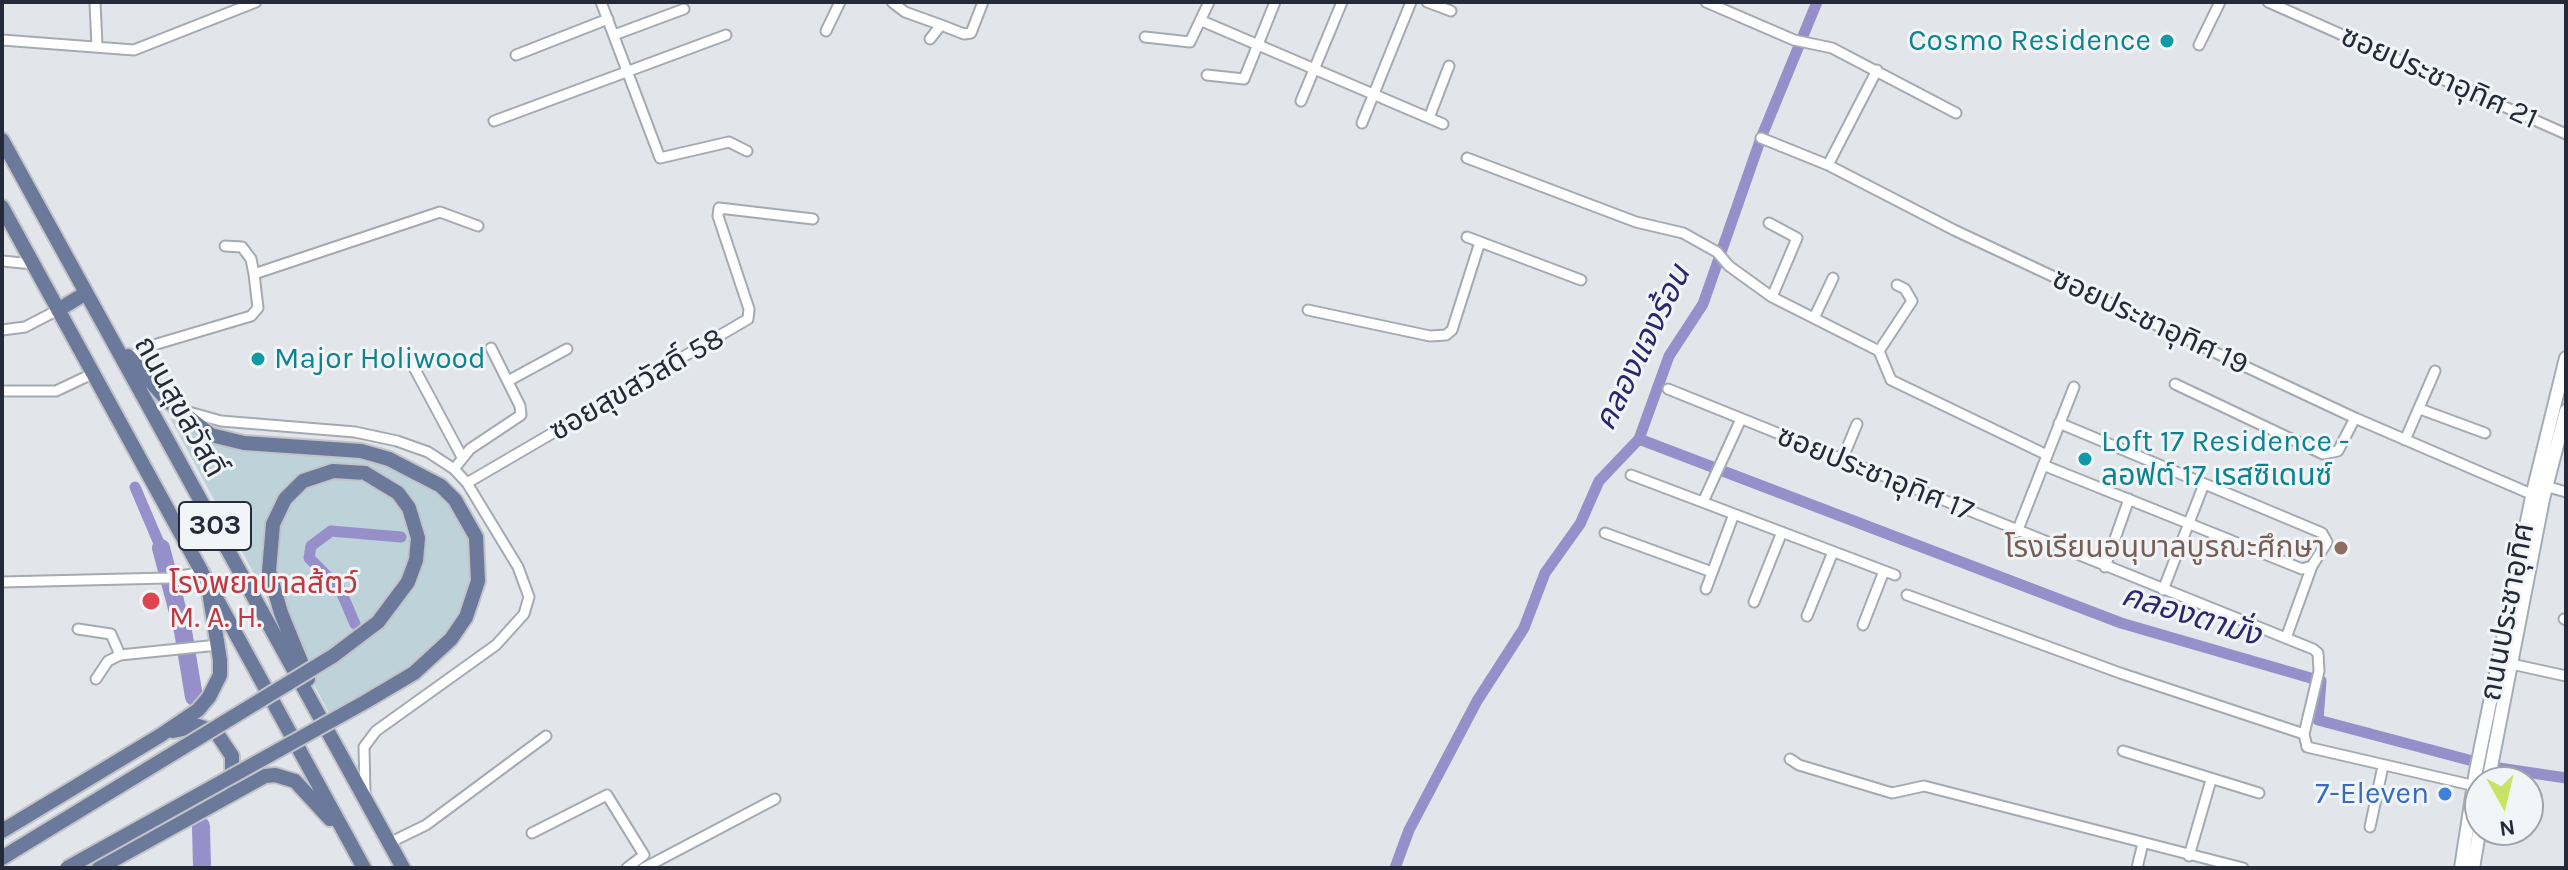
<!DOCTYPE html>
<html>
<head>
<meta charset="utf-8">
<style>
	body { margin:0 }
	#map { position:relative; width:2568px; height:870px; overflow:hidden; background:#e2e6ea; font-family:Karla,sans-serif }
	canvas { display:block }
	.frame { position:absolute; inset:0; border:4px solid #242a39; pointer-events:none }
	.north { position:absolute; left:2464px; top:766px; width:80px; height:80px; box-sizing:border-box; background:#f2f5f7; border:2px solid #a0a4ab; border-radius:50%; rotate:172deg; font-size:22px; font-weight:700; line-height:32px; text-align:center; color:#242a39 }
	.north::after { content:''; display:block; margin:auto; width:28px; height:36px; background:#c9e367; clip-path:polygon(50% 0,100% 100%,50% 72%,0 100%) }
</style>
</head>
<body>
<div id="map">
<canvas width="2568" height="870"></canvas>
<div class="frame"></div>
<div class="north">N</div>
</div>
<script>
const ctx = document.querySelector('canvas').getContext('2d');
ctx.lineJoin = 'round';
function fill(path, color) { ctx.fillStyle = color; ctx.fill(path, 'evenodd'); }
const toPath = rows => new Path2D(rows.map(r => 'M' + r).join(''));
function trace(path, color, width, dash) { ctx.strokeStyle = color; ctx.lineWidth = width; ctx.lineCap = dash ? 'butt' : 'round'; ctx.setLineDash(dash || []); ctx.stroke(path); }
function write(font, color, halo, rows, align = 'center') {
  ctx.font = font + ' Karla,"Noto Sans Thai",sans-serif'; ctx.lineWidth = 6; ctx.setLineDash([]); ctx.textBaseline = 'middle'; ctx.strokeStyle = halo; ctx.fillStyle = color; for (const [text, x, y, turn = 0] of rows) {
    ctx.save(); ctx.translate(x, y); ctx.rotate((+turn || 0) * Math.PI / 180); ctx.textAlign = isNaN(turn) ? turn : align; if (halo) ctx.strokeText(text, 0, 0); ctx.fillText(text, 0, 0); ctx.restore();
  }
}
fill(toPath([
	[170,418,250,442,407,463,459,498,479,536,475,602,426,662,333,720]
]), '#bdd3d9');
trace(toPath([
	[1639,439,2121,623,2321,681,2318,720,2499,768,2566,778],
	[135,487,161,548],
	[355,624,340,589,309,558,311,546,331,531,401,537],
	[1395,868,1409,830,1477,701,1524,628,1545,573,1580,524,1599,481,1639,439,1669,356,1703,304,1761,138,1817,2]
]), '#968fca', 11);
trace(toPath([
	[161,548,183,631,194,697],
	[201,826,202,868]
]), '#968fca', 18);
const minor = toPath([
	[95,2,97,46],
	[601,2,660,158,729,142,747,151],
	[892,2,905,12,941,25],
	[1427,2,1451,11],
	[1706,2,1794,40,1832,48,1956,113],
	[2268,2,2566,134],
	[1202,21,1443,124],
	[826,31,840,2],
	[614,35,684,9],
	[1145,37,1190,42,1209,2],
	[930,39,941,25,964,34,971,33,983,2],
	[2,40,134,50,256,2],
	[2199,45,2220,2],
	[516,55,608,19],
	[1207,75,1244,79,1275,2],
	[1301,101,1342,2],
	[1429,118,1449,66],
	[494,121,726,35],
	[1362,123,1411,2],
	[1761,138,1828,165,1954,230,2355,418,2538,497],
	[1467,158,1636,222,1683,233,1717,252,1729,266,1772,297,1879,351,1891,380,2047,455],
	[1828,165,1877,70],
	[1769,223,1797,238,1772,297],
	[1467,237,1581,280],
	[225,246,242,247,251,259,254,274],
	[2,261,33,264],
	[1308,310,1430,336,1446,335,1452,330,1480,242],
	[1814,318,1833,278],
	[2,330,25,327,58,310],
	[1879,351,1912,301,1905,289,1897,285],
	[129,357,157,344,251,316,258,308,254,274,440,212,478,226],
	[410,360,462,457],
	[508,381,567,349],
	[2175,384,2323,454,2338,451,2355,418],
	[1668,389,2313,649,2318,653,2319,671,2304,734,2307,747,2480,787],
	[2,391,56,391,92,374],
	[2420,409,2485,433],
	[185,411,221,421,355,432,397,441,428,452,454,469,467,483,518,567,529,597,524,614,496,645,376,731,364,747,365,793],
	[2405,440,2435,371],
	[1842,460,1857,424],
	[2043,465,2302,569,2312,566,2327,542,2322,533,2059,423],
	[454,469,470,449,521,415,520,406,491,348],
	[1631,475,1895,575],
	[467,483,748,319,749,309,718,216,719,208,813,219],
	[2542,485,2566,492],
	[1703,502,1741,419],
	[2017,532,2074,387],
	[1605,533,1712,572],
	[2105,567,2129,499],
	[2,582,167,578,205,572],
	[1706,589,1734,514],
	[2163,590,2204,484],
	[1907,595,2120,673,2304,734],
	[1754,602,1782,532],
	[1807,616,1833,552],
	[2564,619,2566,620],
	[1863,625,1884,571],
	[78,629,111,634,120,655,218,645],
	[2286,638,2312,566],
	[2507,663,2566,676],
	[96,679,108,661,120,655],
	[2123,751,2259,793],
	[1790,759,1799,765,1892,793,1924,786,2243,868],
	[2370,827,2383,766],
	[532,833,607,795,644,855,627,868],
	[389,843,426,825,546,736],
	[2189,856,2211,780],
	[644,868,775,799],
	[2137,868,2143,843]
]);
const secondary = toPath([
	[2488,782,2543,499,2566,411],
	[2461,868,2476,771,2533,492,2566,358],
	[2473,868,2480,827]
]);
const primary = toPath([
	[2,140,403,868],
	[2,207,364,868],
	[58,310,86,293],
	[128,356,169,402,211,435,244,443,361,451,389,459],
	[308,679,281,613,269,571,273,524,285,499,303,481,333,471,365,473],
	[173,731,198,726,216,732,232,756,232,775,227,783],
	[2,831,161,735,198,710,209,697,220,675,220,660,208,585],
	[2,858,18,848],
	[99,868,265,776,275,775,295,781,330,819]
]);
trace(minor, '#a5aab1', 13);
trace(secondary, '#a4acb8', 16);
trace(primary, '#c2c3c8', 18);
trace(minor, '#fff', 9);
trace(secondary, '#fff', 12);
trace(primary, '#6b799b', 14);
const primaryBridge = toPath([
	[18,848,333,656,378,622,408,582,416,560,418,538,409,508,398,493,365,473],
	[67,868,365,702,414,673,451,639,466,617,478,581,476,537,455,500,441,486,389,459]
]);
trace(primaryBridge, '#c2c3c8', 18, []);
trace(primaryBridge, '#6b799b', 14);
for (const [x, y, r, color] of [
	[2167,41,8,"#0f9aa8"],
	[258,359,8,"#0f9aa8"],
	[2085,459,8,"#0f9aa8"],
	[2341,548,8,"#8d6e63"],
	[151,601,10,"#e0444e"],
	[2445,794,8,"#3f7fe0"]
]) { const dot = new Path2D(); dot.arc(x, y, r, 0, 2 * Math.PI); ctx.fillStyle = color; ctx.fill(dot); trace(dot, '#f2f5f7', 3); }
for (const [x, y, w] of [
	[215,526,72]
]) { const box = new Path2D(); box.roundRect(x - w / 2, y - 24, w, 48, 6); ctx.fillStyle = '#f2f5f7'; ctx.fill(box); trace(box, '#242a39', 2); }
write('bold 28px', '#242a39', null, [
	["303",215,526]
]);
write('30px', '#0d838f', '#f2f5f7', [
	["Cosmo Residence",2151,41,"right"],
	["Major Holiwood",274,359],
	["Loft 17 Residence -",2101,442],
	["ลอฟต์ 17 เรสซิเดนซ์",2101,476]
], 'left');
write('30px', '#242a39', '#f2f5f7', [
	["ซอยประชาอุทิศ 21",2439,78,24],
	["ซอยประชาอุทิศ 19",2150,322,25],
	["ซอยสุขสวัสดิ์ 58",637,385,-30],
	["ถนนสุขสวัสดิ์",179,407,61],
	["ซอยประชาอุทิศ 17",1875,474,22],
	["ถนนประชาอุทิศ",2508,612,-79]
]);
write('30px', '#785e54', '#f2f5f7', [
	["โรงเรียนอนุบาลบูรณะศึกษา",2325,548]
], 'right');
write('30px', '#be3a42', '#f2f5f7', [
	["โรงพยาบาลส้ตว์",169,584],
	["M. A. H.",169,618]
], 'left');
write('30px', '#366cbe', '#f2f5f7', [
	["7-Eleven",2429,794]
], 'right');
write('italic 32px', '#2e246f', '#f2f5f7', [
	["คลองแจงร้อน",1643,348,-64],
	["คลองตามั่ง",2191,616,17]
]);
</script>
</body>
</html>
